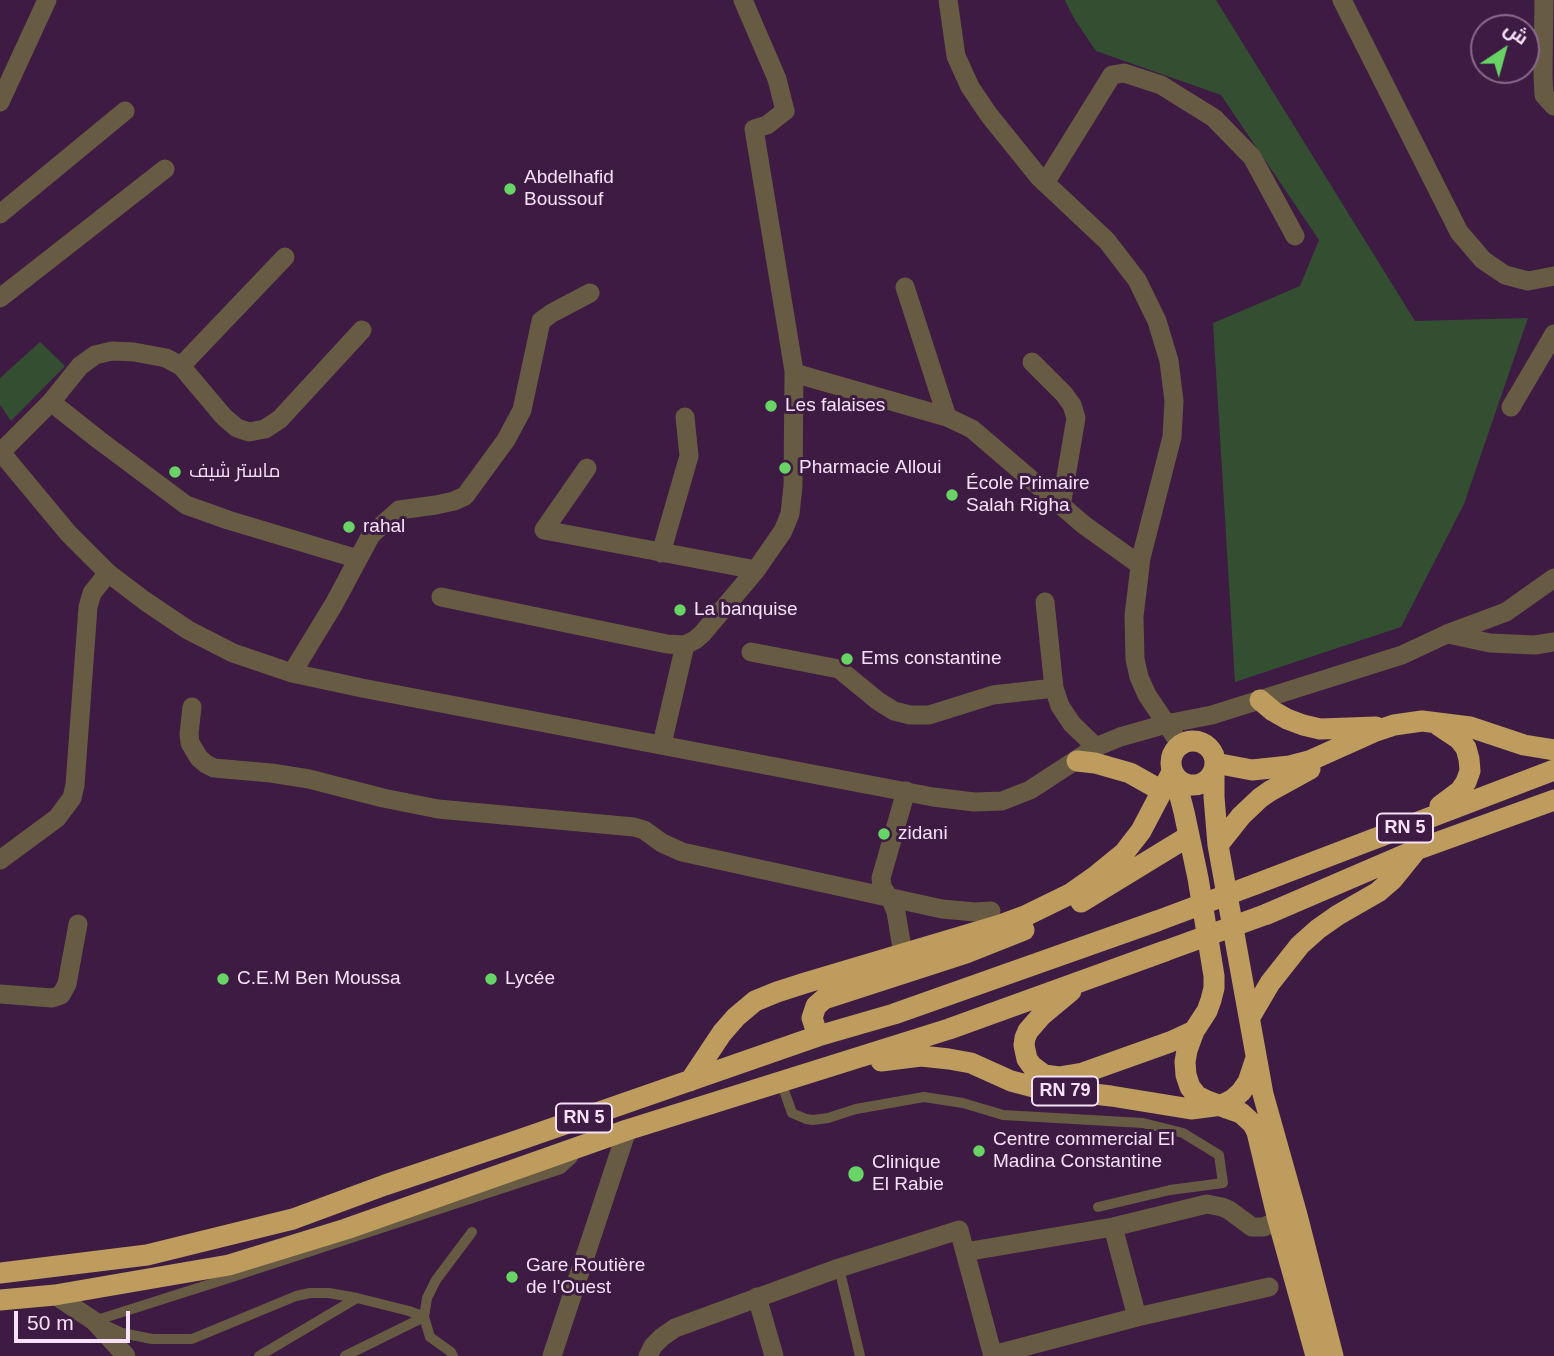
<!DOCTYPE html>
<html>
<head>
<meta charset="utf-8">
<style>
	body { margin:0 }
	#map { position:relative; width:1554px; height:1356px; overflow:hidden; background:#3d1b42; font-family:Helvetica,Cairo,sans-serif }
	canvas { display:block }
	.north { position:absolute; left:1470px; top:14px; width:70px; height:70px; box-sizing:border-box; background:#3d1b42; border:2px solid #876a8b; border-radius:50%; rotate:36deg; font-size:19px; font-weight:700; line-height:28px; text-align:center; color:#f7e1f9 }
	.north::after { content:''; display:block; margin:auto; width:24px; height:32px; background:#68d465; clip-path:polygon(50% 0,100% 100%,50% 72%,0 100%) }
	.scale { position:absolute; left:14px; top:1311px; width:116px; height:32px; box-sizing:border-box; border:4px solid #f7e1f9; border-top:0; padding-left:9px; font-size:21px; line-height:24px; white-space:nowrap; color:#f7e1f9; -webkit-text-stroke:5px #3d1b42; paint-order:stroke }
</style>
</head>
<body>
<div id="map">
<canvas width="1554" height="1356"></canvas>
<div class="north">ش</div>
<div class="scale">50 m</div>
</div>
<script>
const ctx = document.querySelector('canvas').getContext('2d');
ctx.lineJoin = 'round';
function fill(path, color) { ctx.fillStyle = color; ctx.fill(path, 'evenodd'); }
const toPath = rows => new Path2D(rows.map(r => 'M' + r).join(''));
function trace(path, color, width, dash) { ctx.strokeStyle = color; ctx.lineWidth = width; ctx.lineCap = dash ? 'butt' : 'round'; ctx.setLineDash(dash || []); ctx.stroke(path); }
function write(font, color, halo, rows, align = 'center') {
  ctx.font = font + ' Helvetica,Cairo,sans-serif'; ctx.lineWidth = 6; ctx.setLineDash([]); ctx.textBaseline = 'middle'; ctx.strokeStyle = halo; ctx.fillStyle = color; for (const [text, x, y, turn = 0] of rows) {
    ctx.save(); ctx.translate(x, y); ctx.rotate((+turn || 0) * Math.PI / 180); ctx.textAlign = isNaN(turn) ? turn : align; if (halo) ctx.strokeText(text, 0, 0); ctx.fillText(text, 0, 0); ctx.restore();
  }
}
fill(toPath([
	[1066,0,1216,0,1415,321,1528,318,1464,504,1401,627,1235,682,1213,323,1300,286,1319,240,1221,95,1096,51,1075,20,1065,1],
	[40,342,65,366,11,421,0,405,0,378]
]), '#344e32');
trace(toPath([
	[781,1082,792,1113,806,1119,813,1120,828,1118,856,1109,924,1097,963,1103,1003,1115,1143,1123,1183,1133,1219,1155,1223,1183,1170,1190,1098,1207],
	[839,1268,860,1356],
	[94,1321,226,1279,561,1169,572,1159,575,1153],
	[105,1325,122,1333,152,1339,192,1339,296,1296,310,1293,329,1293,357,1298,409,1311,424,1317],
	[259,1356,357,1298],
	[345,1356,424,1317],
	[453,1356,451,1352,430,1337,424,1317,427,1298,436,1280,472,1232]
]), '#685b43', 10);
trace(toPath([
	[948,0,956,56,970,87,989,115,1039,177,1107,241,1137,280,1157,321,1169,361,1174,401,1172,437,1141,558,1134,616,1135,659,1139,677,1147,695,1180,744],
	[1342,0,1459,232,1483,260,1505,275,1528,281,1554,276],
	[1544,0,1543,76,1544,95,1554,106],
	[0,102,47,0],
	[1045,183,1112,75,1124,73,1161,85,1214,118,1252,157,1295,236],
	[0,214,125,111],
	[905,287,947,417],
	[0,298,165,169],
	[1032,362,1064,394,1072,405,1076,418,1061,506],
	[181,366,285,257],
	[794,373,947,417,972,429,1084,525,1140,565],
	[51,402,99,440,186,505,228,520,358,559],
	[1511,407,1554,334],
	[0,451,68,533,108,573,145,601,188,630,233,653,292,673,362,688,933,797,974,802,1002,801,1030,790,1096,747,1120,737,1166,724,1212,715,1402,655,1447,634,1506,612,1554,578],
	[1,452,51,402,80,366,95,355,112,351,134,352,166,358,181,366,224,417,237,428,249,432,265,429,280,419,362,330],
	[587,468,544,530,756,570],
	[661,553,689,456,685,417],
	[441,597,667,644,685,645,695,640,702,634,756,570,783,531,790,514,793,486,794,371,754,129,767,125,785,111,777,79,743,0],
	[1045,602,1054,688,1060,706,1072,724,1096,747],
	[1448,634,1490,643,1535,645,1554,642],
	[751,652,839,669,878,701,894,711,910,715,929,715,993,695,1054,688],
	[292,673,334,604,371,535,399,510,436,505,454,501,465,496,506,440,522,410,541,321,552,313,590,293],
	[192,707,189,734,190,743,199,758,206,764,214,768,271,773,309,779,383,798,438,809,634,827,644,830,662,843,682,852,942,909,975,912,991,911],
	[662,744,685,645],
	[0,860,57,818,72,798,75,785,88,607,92,593,108,573],
	[903,954,896,912,892,902,882,887,881,878,906,791],
	[0,994,52,998,61,995,67,984,78,924],
	[1113,1227,1137,1317,1269,1287],
	[965,1252,993,1356],
	[55,1295,94,1321,126,1356],
	[757,1297,774,1356],
	[993,1355,1137,1317],
	[552,1356,627,1130],
	[648,1356,653,1346,662,1337,675,1328,839,1268,959,1230,965,1252,1113,1227,1207,1204,1222,1207,1229,1210,1252,1227,1264,1227,1278,1220]
]), '#685b43', 19);
trace(toPath([
	[1260,700,1273,711,1287,719,1303,725,1320,729,1376,727],
	[1438,725,1459,739,1466,748,1469,759,1470,771,1466,782,1460,791,1440,806],
	'1171 763a22 22 0 1 1 44 0a22 22 0 1 1-44 0Z',
	[1077,761,1095,763,1130,773,1162,791],
	[1215,763,1252,770,1290,766,1309,761,1376,731,1394,725,1422,721,1470,727,1524,745,1554,750],
	[1214,770,1214,797,1218,845,1263,1094,1297,1215,1333,1356],
	[1175,777,1184,812,1198,878,1214,976,1214,988,1211,1000,1207,1011,1194,1031,1187,1050,1185,1062,1186,1075,1190,1087,1197,1096,1207,1101,1241,1113,1253,1124,1257,1132,1278,1220,1316,1356],
	[1218,845,1241,816,1260,798,1270,791,1310,769],
	[1256,884,1554,770],
	[1081,902,1189,836],
	[1267,914,1416,850,1554,800],
	[1071,991,1041,1016,1028,1031,1025,1038,1024,1045,1027,1059,1032,1066,1044,1075,1059,1077,1083,1073,1170,1042,1194,1031],
	[1250,1017,1270,983,1300,945,1318,929,1338,915,1378,892,1393,879,1414,853],
	[818,1036,812,1018,816,1006,824,999,966,953,1024,930],
	[881,1061,921,1056,949,1059,971,1063,1011,1081,1034,1087,1111,1096,1191,1109,1222,1105,1232,1100,1241,1092,1248,1082,1256,1058],
	[690,1081,722,1033,736,1017,755,1001,777,992,805,983,1000,925,1027,915,1070,894,1097,875,1124,853,1141,831,1172,772],
	[0,1273,147,1255,293,1219,385,1185,519,1140,818,1036,894,1014,1157,921],
	[0,1300,55,1295,229,1265,346,1229,627,1130,949,1029,1165,951]
]), '#bd9c5d', 21);
trace(toPath([
	[1157,921,1256,884],
	[1165,951,1267,914]
]), '#bd9c5d', 21);
for (const [x, y, r, color] of [
	[510,189,7,"#68d465"],
	[771,406,7,"#68d465"],
	[785,468,7,"#68d465"],
	[175,472,7,"#68d465"],
	[952,495,7,"#68d465"],
	[349,527,7,"#68d465"],
	[680,610,7,"#68d465"],
	[847,659,7,"#68d465"],
	[884,834,7,"#68d465"],
	[223,979,7,"#68d465"],
	[491,979,7,"#68d465"],
	[979,1151,7,"#68d465"],
	[856,1174,9,"#68d465"],
	[512,1277,7,"#68d465"]
]) { const dot = new Path2D(); dot.arc(x, y, r, 0, 2 * Math.PI); ctx.fillStyle = color; ctx.fill(dot); trace(dot, '#3d1b42', 2.5); }
for (const [x, y, w] of [
	[1405,828,56],
	[1065,1091,66],
	[584,1118,56]
]) { const box = new Path2D(); box.roundRect(x - w / 2, y - 14.5, w, 29, 5); ctx.fillStyle = '#3d1b42'; ctx.fill(box); trace(box, '#f7e1f9', 2); }
write('bold 18px', '#f7e1f9', null, [
	["RN 5",1405,828],
	["RN 79",1065,1091],
	["RN 5",584,1118]
]);
write('19px', '#f7e1f9', '#3d1b42', [
	["Abdelhafid",524,178],
	["Boussouf",524,200],
	["Les falaises",785,406],
	["Pharmacie Alloui",799,468],
	["ماستر شيف",189,472],
	["École Primaire",966,484],
	["Salah Righa",966,506],
	["rahal",363,527],
	["La banquise",694,610],
	["Ems constantine",861,659],
	["zidani",898,834],
	["C.E.M Ben Moussa",237,979],
	["Lycée",505,979],
	["Centre commercial El",993,1140],
	["Madina Constantine",993,1162],
	["Clinique",872,1163],
	["El Rabie",872,1185],
	["Gare Routière",526,1266],
	["de l'Ouest",526,1288]
], 'left');
</script>
</body>
</html>
